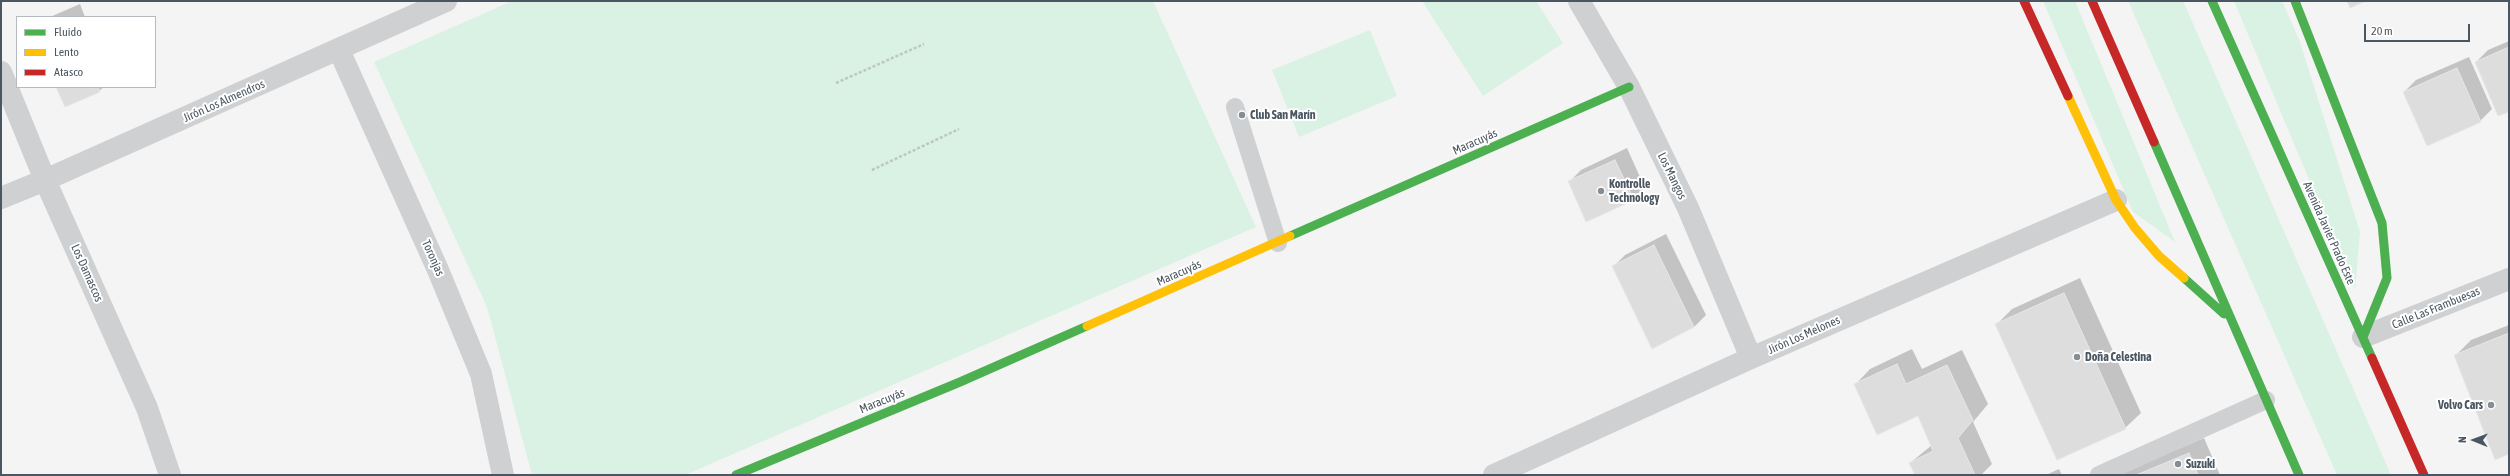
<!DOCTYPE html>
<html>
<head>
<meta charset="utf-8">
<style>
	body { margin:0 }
	#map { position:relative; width:2510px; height:476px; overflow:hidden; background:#f4f4f4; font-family:"Asap Condensed",sans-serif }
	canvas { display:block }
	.frame { position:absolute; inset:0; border:2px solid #4a5661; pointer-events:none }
	.legend { position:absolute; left:16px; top:16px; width:140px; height:72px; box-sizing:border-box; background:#fff; border:1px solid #b7bbc0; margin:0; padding:5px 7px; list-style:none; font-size:12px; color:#4a5661 }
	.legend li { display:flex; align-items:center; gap:8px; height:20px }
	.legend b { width:20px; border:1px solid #b7bbc0 }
	.north { position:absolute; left:2454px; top:420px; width:40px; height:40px; -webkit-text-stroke:3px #fff; paint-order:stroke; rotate:271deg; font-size:11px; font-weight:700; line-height:16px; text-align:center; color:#4a5661 }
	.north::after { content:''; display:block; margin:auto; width:14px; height:18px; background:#4a5661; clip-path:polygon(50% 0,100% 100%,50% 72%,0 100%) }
	.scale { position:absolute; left:2364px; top:24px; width:106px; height:18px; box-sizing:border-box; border:2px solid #4a5661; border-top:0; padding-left:5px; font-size:12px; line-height:14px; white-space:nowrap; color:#4a5661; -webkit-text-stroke:3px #fff; paint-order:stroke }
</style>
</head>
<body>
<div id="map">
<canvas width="2510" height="476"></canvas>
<div class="frame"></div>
<ul class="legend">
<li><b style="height:5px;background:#4caf50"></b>Fluido</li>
<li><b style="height:5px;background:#ffc107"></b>Lento</li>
<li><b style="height:5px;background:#c62828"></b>Atasco</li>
</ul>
<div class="north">N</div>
<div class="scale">20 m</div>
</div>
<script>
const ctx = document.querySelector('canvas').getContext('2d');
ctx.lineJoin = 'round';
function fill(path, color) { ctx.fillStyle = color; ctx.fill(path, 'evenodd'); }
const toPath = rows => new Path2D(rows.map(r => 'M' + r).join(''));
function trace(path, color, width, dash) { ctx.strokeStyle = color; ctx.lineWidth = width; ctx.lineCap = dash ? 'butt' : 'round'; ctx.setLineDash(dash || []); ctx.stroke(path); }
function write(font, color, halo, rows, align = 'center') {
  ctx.font = font + ' "Asap Condensed",sans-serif'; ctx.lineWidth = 4; ctx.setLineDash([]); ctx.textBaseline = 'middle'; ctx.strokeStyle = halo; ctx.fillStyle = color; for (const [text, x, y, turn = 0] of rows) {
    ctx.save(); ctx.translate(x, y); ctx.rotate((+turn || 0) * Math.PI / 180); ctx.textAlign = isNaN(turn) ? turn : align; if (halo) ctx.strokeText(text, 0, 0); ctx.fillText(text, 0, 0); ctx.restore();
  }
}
fill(toPath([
	[512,1,1153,1,1256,227,685,475,532,475,487,307,374,62],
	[1422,1,1536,1,1563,43,1483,96],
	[2043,1,2075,1,2175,242,2133,212],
	[2128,1,2183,1,2391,475,2337,475],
	[2234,1,2282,1,2299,39,2360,232,2355,289],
	[1370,30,1397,96,1299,137,1272,70]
]), '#d9f2e3');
fill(toPath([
	[80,4,85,17,50,17],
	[2509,41,2509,110,2476,62,2488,50],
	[2469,57,2492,109,2480,121,2404,92,2416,80],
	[57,87,104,87,99,91],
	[1627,148,1645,188,1633,200,1569,182,1581,170],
	[1666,234,1706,315,1694,327,1653,347,1613,267,1625,255],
	[2080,278,2141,413,2125,428,1997,324,2012,309],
	[2509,325,2509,453,2456,355,2471,340],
	[1912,349,1922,369,1962,350,1988,404,1973,422,1992,464,1981,475,1916,475,1910,463,1932,445,1918,415,1855,385,1870,369],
	[2204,438,2220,475,2116,475],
	[2059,469,2062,475,2046,475]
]), '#0003');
const building = toPath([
	[2347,1,2366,1,2350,8,2347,1],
	[2509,47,2509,112,2498,116,2475,62,2509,47],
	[2457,68,2481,122,2427,146,2403,92,2457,68],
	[56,87,98,87,100,92,65,107,56,87],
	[1615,160,1634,200,1586,222,1568,181,1615,160],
	[1654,245,1694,327,1652,349,1612,266,1654,245],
	[2064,293,2126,429,2057,460,1995,324,2064,293],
	[2509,333,2509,454,2495,460,2454,355,2509,333],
	[1897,364,1906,384,1947,365,1973,420,1958,438,1975,475,1915,475,1909,463,1933,451,1918,416,1877,435,1854,384,1897,364],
	[2189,453,2198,475,2136,475,2189,453]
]);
fill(building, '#ddddde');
trace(building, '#e5e6e7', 1);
trace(toPath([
	[836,83,924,44],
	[872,170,959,129]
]), '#bcc7c4', 2.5, [3, 2]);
trace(toPath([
	[1235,107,1278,243],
	[2099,475,2266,400]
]), '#ced0d2', 18);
trace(toPath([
	[1579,1,1629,87,1688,208,1751,358],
	[339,50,438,270,481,374,503,475],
	[1,72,45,180,147,408,170,475],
	[1,198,45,180,446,1],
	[2363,337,2509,279],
	[1494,475,1751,358,2116,200]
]), '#ced0d2', 22);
trace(toPath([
	[2212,1,2372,358],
	[2295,1,2382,223,2387,278,2363,337],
	[2154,142,2299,475],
	[1290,236,1629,87],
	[2184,278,2224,314],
	[736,475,960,382,1087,326]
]), '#4caf50', 9);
trace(toPath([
	[2068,96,2116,200,2135,228,2159,256,2184,278],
	[1087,326,1290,236]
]), '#ffc107', 9);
trace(toPath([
	[2024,1,2068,96],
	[2092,1,2154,142],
	[2372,358,2424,475]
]), '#c62828', 9);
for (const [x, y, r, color] of [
	[1242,115,4,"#868d94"],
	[1601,191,4,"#868d94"],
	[2077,357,4,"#868d94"],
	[2491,405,4,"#868d94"],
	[2178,464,4,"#868d94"]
]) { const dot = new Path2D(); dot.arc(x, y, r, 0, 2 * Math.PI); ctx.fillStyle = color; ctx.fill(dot); trace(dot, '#fff', 1.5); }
write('12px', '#4a5661', '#fff', [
	["Jirón Los Almendros",224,101,-24],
	["Maracuyás",1475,142,-24],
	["Los Mangos",1672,176,64],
	["Avenida Javier Prado Este",2329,233,66],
	["Toronjas",433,258,66],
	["Los Damascos",87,273,66],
	["Maracuyás",1179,273,-24],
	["Calle Las Frambuesas",2436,308,-22],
	["Jirón Los Melones",1804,335,-24],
	["Maracuyás",882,401,-22]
]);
write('bold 12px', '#4a5661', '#fff', [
	["Club San Marín",1250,115],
	["Kontrolle",1609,184],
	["Technology",1609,198],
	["Doña Celestina",2085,357],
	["Volvo Cars",2483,405,"right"],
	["Suzuki",2186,464]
], 'left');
</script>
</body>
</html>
